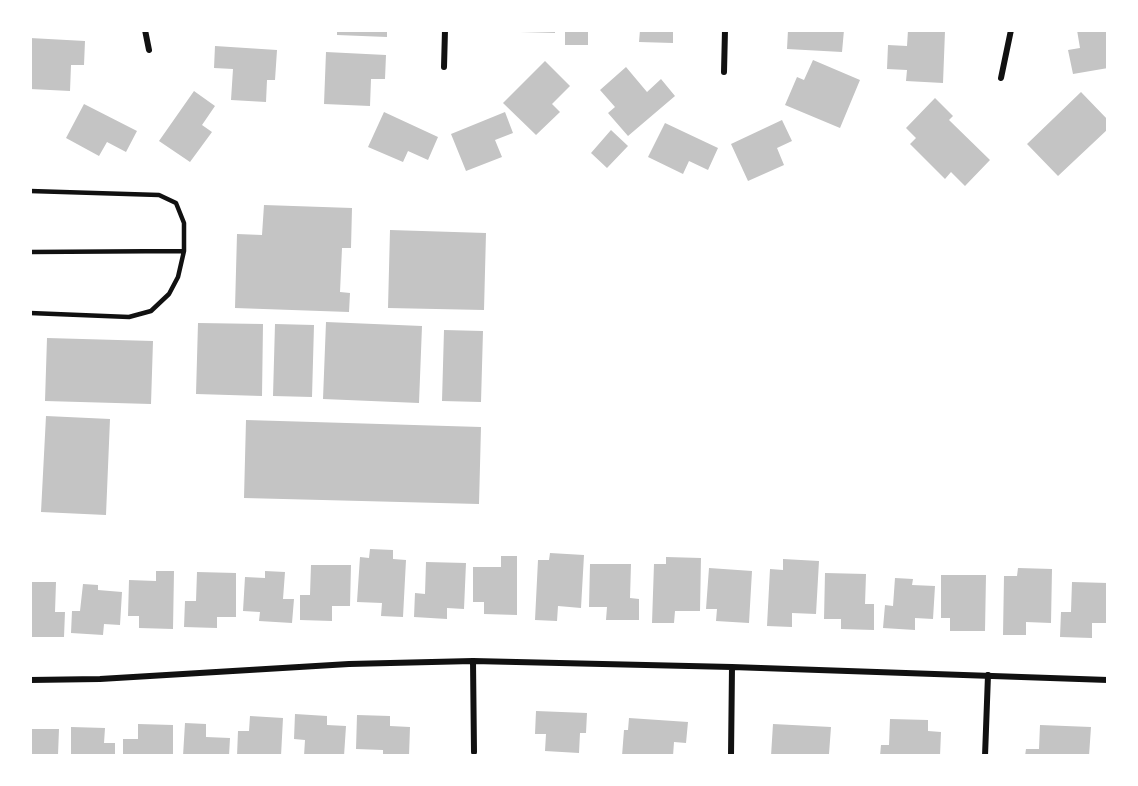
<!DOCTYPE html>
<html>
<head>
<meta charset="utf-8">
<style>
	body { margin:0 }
	#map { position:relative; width:1138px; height:786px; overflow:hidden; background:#fff; font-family:"Nunito Sans",sans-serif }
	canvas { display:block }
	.frame { position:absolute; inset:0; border:32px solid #fff; pointer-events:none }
</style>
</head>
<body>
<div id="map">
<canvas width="1138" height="786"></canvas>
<div class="frame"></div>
</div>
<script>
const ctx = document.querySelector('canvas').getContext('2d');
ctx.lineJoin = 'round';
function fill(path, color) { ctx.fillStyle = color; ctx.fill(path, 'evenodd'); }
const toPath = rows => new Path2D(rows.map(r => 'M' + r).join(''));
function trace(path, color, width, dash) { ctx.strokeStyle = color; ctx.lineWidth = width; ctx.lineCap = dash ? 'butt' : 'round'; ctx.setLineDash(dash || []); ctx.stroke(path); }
fill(toPath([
	[337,30,387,30,387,37,337,35],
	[520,30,555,30,555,33,520,32],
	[565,30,588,30,588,45,565,45],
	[640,30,673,30,673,43,639,42],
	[788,30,844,30,842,52,787,49],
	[908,30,945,31,943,83,906,81,907,70,887,69,888,45,907,46],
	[1077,30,1108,30,1108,68,1073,74,1068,50,1080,48],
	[30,38,85,41,84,65,71,65,70,91,30,89],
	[215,46,277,50,275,80,267,80,266,102,231,100,233,69,214,68],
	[326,52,386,55,385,79,371,79,370,106,324,104],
	[813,60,860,80,840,128,785,105,797,77,804,80],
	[545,61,570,86,552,104,560,112,536,135,503,103],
	[626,67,647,92,661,79,675,96,628,136,608,113,615,107,600,90],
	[194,91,215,106,202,125,212,132,190,162,159,141],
	[1081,92,1108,120,1108,129,1058,176,1027,144],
	[935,98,953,116,949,120,990,160,965,186,951,172,945,179,910,144,916,138,906,128],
	[84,104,137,131,126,152,107,142,99,156,66,138],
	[384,112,438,137,428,160,408,151,403,162,368,147],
	[505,112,513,133,495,140,502,157,466,171,451,134],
	[782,120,792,141,777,148,784,165,748,181,731,144],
	[665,123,718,148,708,170,689,161,683,174,648,157],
	[611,130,628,146,607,168,591,153],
	[264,205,352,208,351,248,342,248,340,292,350,293,349,312,235,308,237,234,262,235],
	[390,230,486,233,484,310,388,308],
	[326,322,422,326,419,403,323,399],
	[198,323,263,324,262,396,196,394],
	[275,324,314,325,312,397,273,396],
	[444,330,483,331,481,402,442,401],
	[47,338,153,341,151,404,45,401],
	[46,416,110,419,106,515,41,512],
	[246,420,481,427,479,504,244,498],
	[370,549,393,550,393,559,406,560,403,617,381,616,382,603,357,602,360,557,369,558],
	[550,553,584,555,581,608,558,606,557,621,535,620,538,560,549,560],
	[501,556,517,556,517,615,484,614,484,602,473,602,473,567,501,567],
	[666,557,701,558,700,611,675,611,674,623,652,623,654,564,666,564],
	[783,559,819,561,816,614,792,613,792,627,767,626,770,569,783,570],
	[426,562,466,563,464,609,447,608,447,619,414,617,415,593,425,594],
	[590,564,631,564,630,598,639,599,639,620,606,620,607,607,589,607],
	[311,565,351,565,350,606,332,606,332,621,300,620,300,595,310,595],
	[709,568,752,571,749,623,716,621,717,609,706,609],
	[1018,568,1052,569,1051,623,1026,622,1026,635,1003,635,1004,576,1017,576],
	[156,571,174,571,173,629,139,628,139,616,128,616,129,580,156,581],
	[265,571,285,572,283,599,294,599,292,623,259,621,260,612,243,611,245,577,265,578],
	[197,572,236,573,236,617,217,617,217,628,184,627,185,601,196,601],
	[825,573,866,574,865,604,874,604,874,630,841,629,841,619,824,619],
	[941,575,986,575,985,631,950,631,950,618,941,618],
	[895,578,913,579,912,585,935,586,933,619,915,618,915,630,883,628,885,605,893,606],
	[30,582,56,582,55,612,65,612,64,637,31,637],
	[1072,582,1108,583,1108,623,1092,623,1092,638,1060,637,1061,612,1071,612],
	[83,584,98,585,98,590,122,592,120,625,104,624,103,635,71,633,72,611,80,611],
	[536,711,587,713,586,733,580,733,579,753,545,751,546,734,535,734],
	[295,714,327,716,327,725,346,726,344,756,304,756,305,740,294,739],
	[357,715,390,716,390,726,410,727,409,756,383,756,383,750,356,749],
	[250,716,283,718,281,756,237,756,238,731,249,731],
	[629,718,688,722,686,743,674,742,673,756,622,756,624,730,628,730],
	[890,719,928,720,928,731,941,732,940,756,880,756,881,745,889,745],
	[185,723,206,724,206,737,230,738,229,756,183,756],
	[138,724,173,725,173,756,123,756,123,739,138,739],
	[773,724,831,727,829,754,832,754,832,756,771,756],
	[1040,725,1091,727,1089,756,1025,756,1026,749,1039,749],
	[71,727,105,728,104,743,115,743,115,756,71,756],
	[30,729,59,729,58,755,30,756]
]), '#c4c4c4');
trace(toPath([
	[30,191,159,195,176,203,184,223,184,251,178,277,169,294,151,311,129,317,30,313],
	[30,252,184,251]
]), '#111', 4.5);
trace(toPath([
	[145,30,149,50],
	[444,67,445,30],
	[724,72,725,30],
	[1001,78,1011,30],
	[473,661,474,752],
	[30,680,100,679,349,664,473,661,732,667,1108,680],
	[731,756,732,667],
	[985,756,988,675]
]), '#111', 6);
</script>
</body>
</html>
